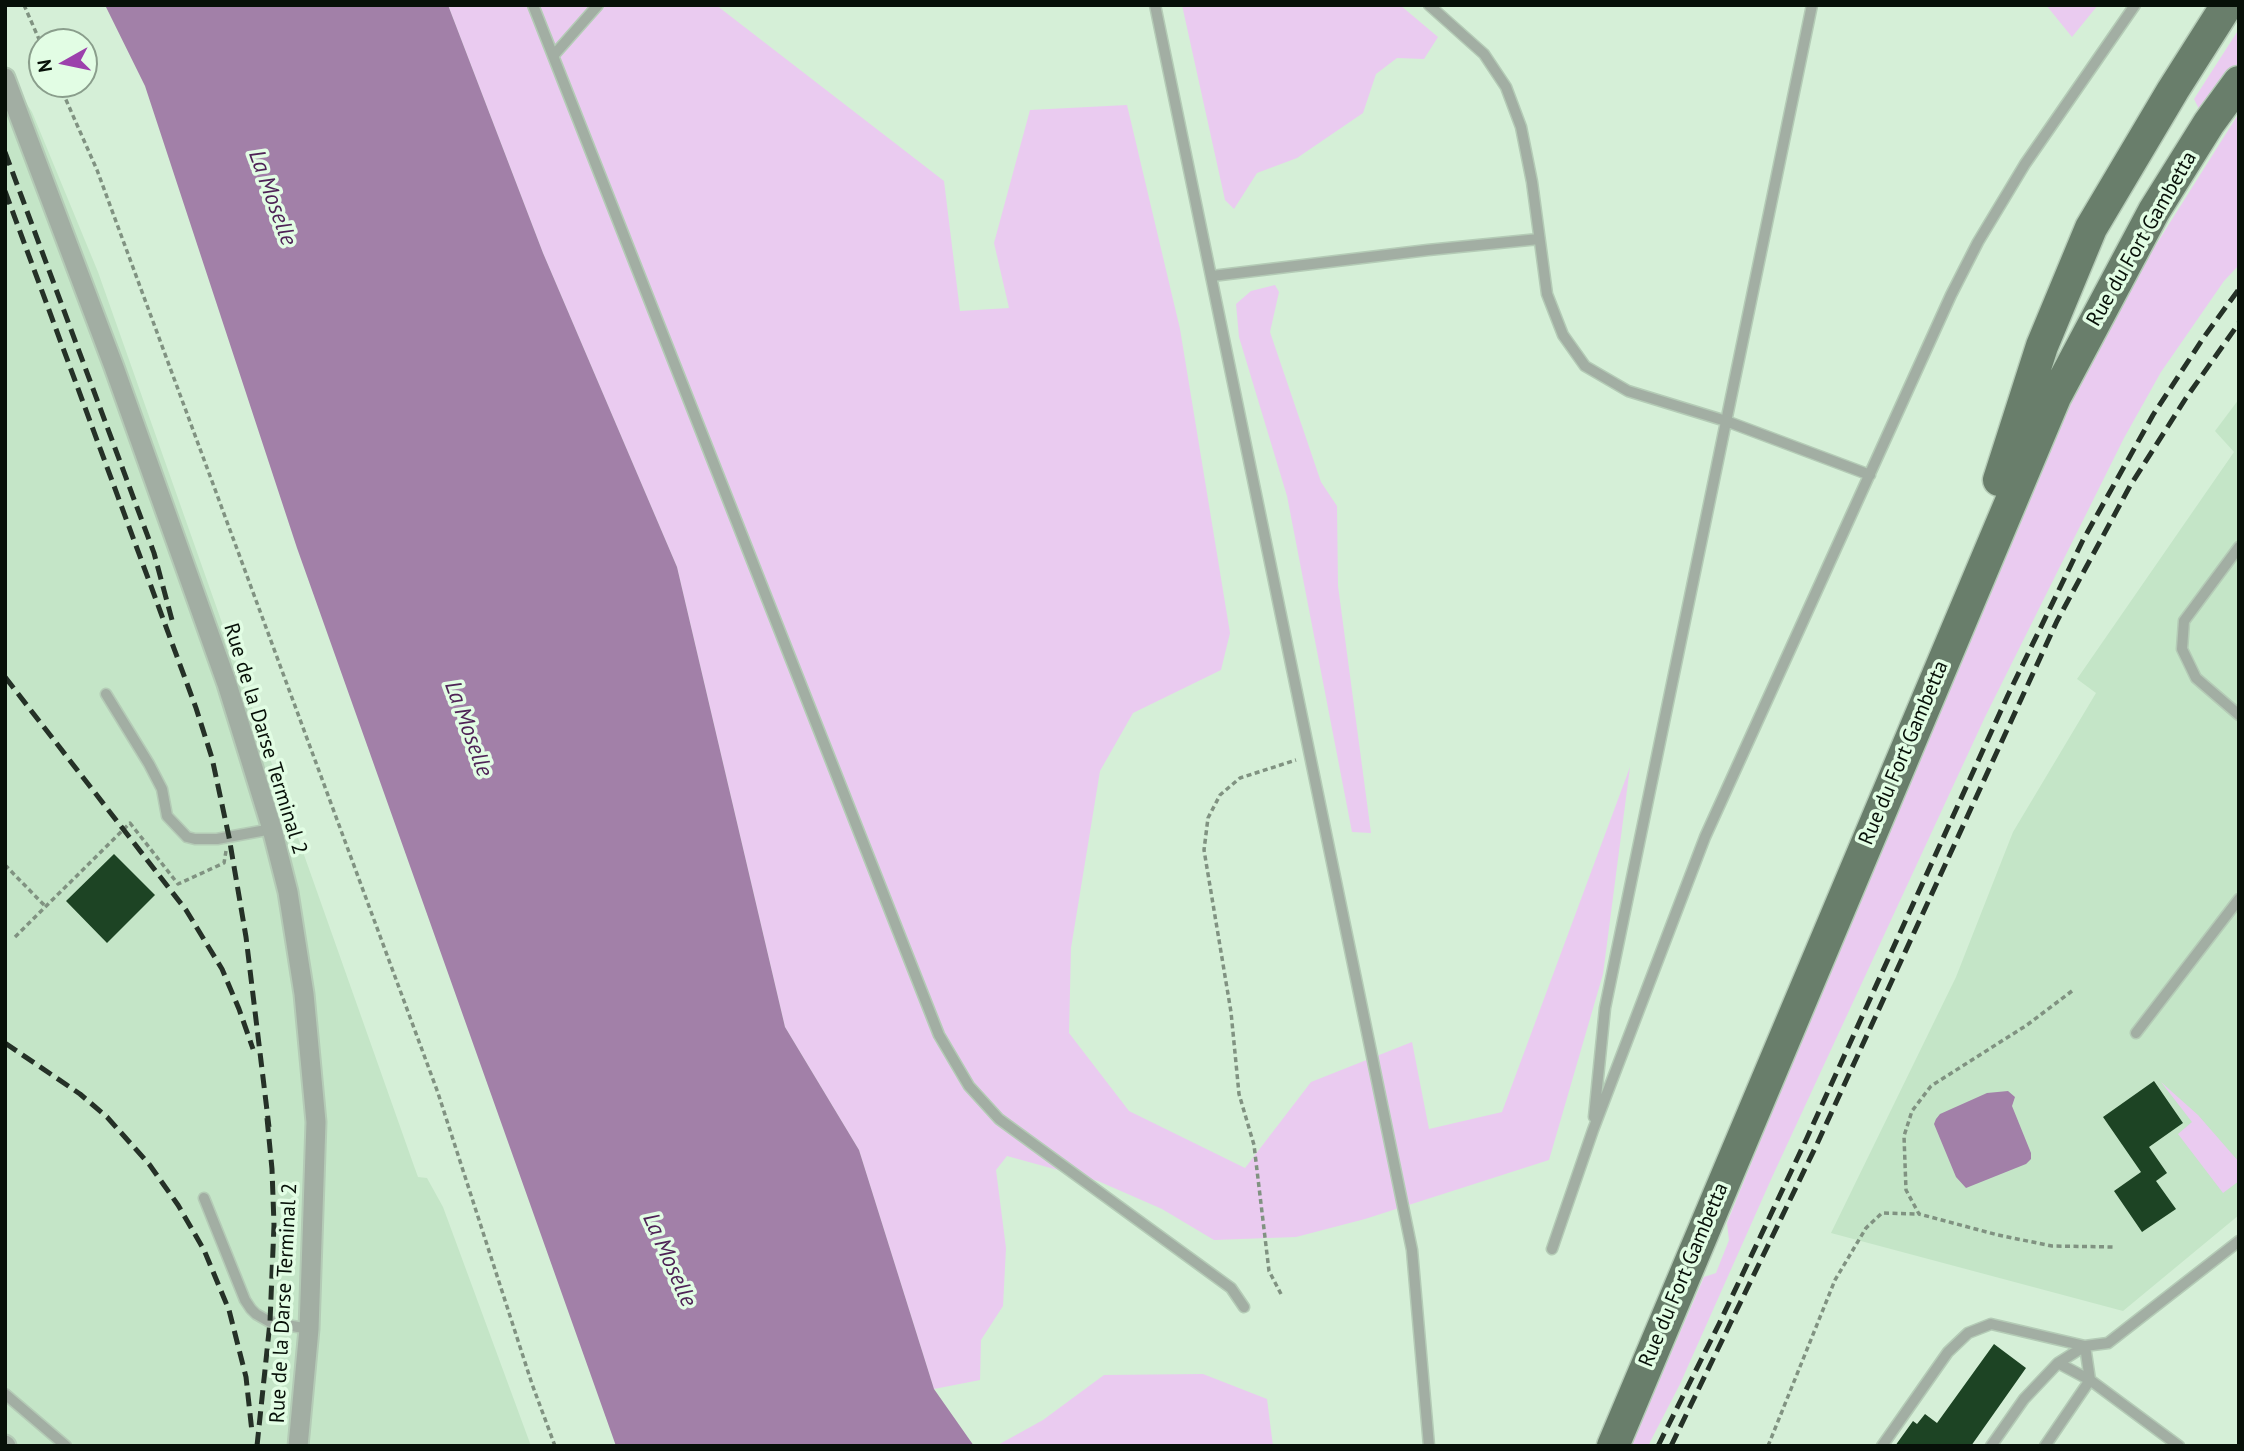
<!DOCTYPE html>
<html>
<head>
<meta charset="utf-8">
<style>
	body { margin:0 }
	#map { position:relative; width:2244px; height:1451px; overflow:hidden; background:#d5efd7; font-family:"PT Sans",sans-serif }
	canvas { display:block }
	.frame { position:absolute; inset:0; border:7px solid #071008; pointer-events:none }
	.north { position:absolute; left:28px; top:28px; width:70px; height:70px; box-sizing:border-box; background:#e2fde4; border:2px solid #8a9e8c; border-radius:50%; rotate:261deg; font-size:19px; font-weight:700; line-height:28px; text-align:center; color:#071008 }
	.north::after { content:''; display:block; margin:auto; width:24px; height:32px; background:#9c41ac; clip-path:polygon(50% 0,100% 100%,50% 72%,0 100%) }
</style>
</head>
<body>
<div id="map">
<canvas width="2244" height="1451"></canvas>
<div class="frame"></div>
<div class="north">N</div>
</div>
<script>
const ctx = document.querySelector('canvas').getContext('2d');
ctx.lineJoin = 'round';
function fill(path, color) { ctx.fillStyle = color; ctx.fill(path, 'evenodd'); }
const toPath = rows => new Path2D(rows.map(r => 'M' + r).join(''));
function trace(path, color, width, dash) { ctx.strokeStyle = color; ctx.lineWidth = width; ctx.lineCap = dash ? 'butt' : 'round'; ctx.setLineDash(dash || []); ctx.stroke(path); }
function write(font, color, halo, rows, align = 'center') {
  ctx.font = font + ' "PT Sans",sans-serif'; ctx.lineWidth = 7; ctx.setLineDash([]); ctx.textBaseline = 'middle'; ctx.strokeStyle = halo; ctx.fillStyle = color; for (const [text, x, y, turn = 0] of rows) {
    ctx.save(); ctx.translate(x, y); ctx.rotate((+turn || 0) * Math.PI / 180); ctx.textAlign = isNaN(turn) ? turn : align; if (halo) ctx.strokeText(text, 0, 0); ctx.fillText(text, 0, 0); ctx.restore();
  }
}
fill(toPath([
	[5,70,32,112,98,272,414,1166,418,1177,427,1178,443,1207,531,1446,5,1446],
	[2239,399,2239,1215,2123,1311,1831,1233,1956,977,2013,832,2096,693,2077,679,2234,452,2215,431]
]), '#c4e5c7');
fill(toPath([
	[448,5,716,5,944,181,960,311,1009,308,994,243,1030,110,1127,105,1180,329,1230,633,1221,670,1133,713,1100,771,1071,948,1069,1033,1129,1111,1245,1168,1311,1082,1412,1042,1429,1129,1502,1112,1630,767,1603,974,1549,1160,1365,1219,1296,1237,1214,1240,1162,1209,1098,1181,1007,1156,996,1170,1006,1248,1003,1306,981,1340,980,1380,934,1389,859,1150,785,1027,677,567,543,253],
	[1182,5,1400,5,1438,37,1424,59,1397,58,1376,74,1363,113,1297,158,1257,173,1234,209,1225,200],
	[2046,5,2098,5,2072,37],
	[2239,29,2239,63,2200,111,2194,99],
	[2239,113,2239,265,2224,281,2161,372,2124,438,1985,717,1773,1175,1680,1384,1648,1446,1631,1446,1704,1277,1716,1273,1729,1240,1727,1223,1774,1107,2071,403,2147,259],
	[1275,285,1279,292,1270,332,1321,482,1337,506,1338,586,1371,833,1352,832,1287,496,1239,337,1236,304,1251,291],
	[2161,1082,2198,1115,2239,1162,2239,1181,2223,1193,2178,1134,2192,1122],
	[1203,1374,1267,1399,1273,1446,996,1446,1043,1420,1104,1375]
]), '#eacbf0');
fill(toPath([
	[105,5,448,5,543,253,677,567,785,1027,859,1150,934,1389,974,1446,616,1446,297,548,145,86],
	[2008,1091,2015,1097,2012,1106,2031,1153,2031,1159,2026,1164,1966,1188,1956,1177,1934,1124,1936,1119,1940,1114,1987,1093]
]), '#a280a8');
fill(toPath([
	[114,854,155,895,107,943,66,901],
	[2154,1081,2183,1123,2149,1147,2167,1173,2156,1181,2176,1209,2142,1232,2114,1191,2141,1172,2103,1117],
	[1994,1344,2026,1368,1971,1446,1895,1446,1913,1421,1917,1424,1925,1414,1937,1423]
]), '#1d4424');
const service = toPath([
	[533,5,939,1035,969,1086,999,1119,1231,1288,1244,1307],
	[1155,5,1412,1250,1429,1446],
	[1429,5,1484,54,1506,87,1521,127,1532,182,1547,294,1563,335,1585,366,1628,391,1726,421,1870,475],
	[553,56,598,5],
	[1212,276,1428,250,1539,239],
	[2239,547,2184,621,2182,649,2196,678,2239,715],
	[106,694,149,764,162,789,167,816,187,837,195,839,217,839,272,829],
	[2136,1033,2239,899],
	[1594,1117,1605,1008,1812,5],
	[204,1198,245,1300,251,1309,256,1314,270,1322,309,1329],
	[1552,1249,1593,1130,1705,837,1951,295,1978,242,2025,164,2135,5],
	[2058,1363,2090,1380,2179,1446],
	[5,1394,66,1446],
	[1882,1446,1948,1352,1968,1333,1991,1324,2085,1346,2108,1343,2239,1241],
	[1991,1446,2024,1399,2058,1363,2085,1346],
	[2045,1446,2090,1380,2085,1346]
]);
const minor = toPath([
	[5,78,114,367,227,684,272,829,288,892,304,994,316,1122,309,1329,298,1446],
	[5,1445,6,1446]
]);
const primary = toPath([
	[1999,480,2042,346,2091,228,2173,90,2227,5],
	[1613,1446,2055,397,2154,211,2209,123,2239,82]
]);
trace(service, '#b4cbb6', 13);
trace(minor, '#b4cbb6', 23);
trace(primary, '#b4cbb6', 35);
trace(toPath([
	[24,5,42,46],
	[59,84,97,170,438,1093,532,1384,555,1446],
	[5,865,46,907],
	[15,937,130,823,178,884,224,863,226,851],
	[2072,991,2027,1025,1931,1086,1912,1111,1904,1136,1906,1190,1919,1214,1998,1235,2052,1246,2115,1247],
	[1281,1294,1269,1271,1254,1145,1239,1094,1231,1012,1204,850,1208,818,1220,795,1240,778,1296,760],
	[1768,1446,1835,1280,1866,1228,1882,1213,1919,1214]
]), '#809281', 3.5, [5, 3.5]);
trace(service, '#a2aea3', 10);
trace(minor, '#a2aea3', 19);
trace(primary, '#697e6b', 32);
trace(toPath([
	[5,152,154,553,172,620],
	[5,191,196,708,212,758,229,837,246,937,269,1127],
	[5,677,186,910,222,969,239,1009,253,1049],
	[5,1043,80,1094,107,1117,149,1164,178,1205,204,1250,229,1310,246,1377,252,1432],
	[257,1446,270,1322,274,1225,272,1169,267,1118],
	[1658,1446,1719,1324,1806,1140,2008,695,2083,540,2153,415,2204,337,2239,289],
	[1671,1446,1817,1144,2057,621,2130,486,2186,398,2239,323]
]), '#253127', 5, [14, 7]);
write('21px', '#071008', '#e2fde4', [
	["Rue du Fort Gambetta",2142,239,-60],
	["Rue de la Darse Terminal 2",265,739,73],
	["Rue du Fort Gambetta",1904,753,-67],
	["Rue du Fort Gambetta",1684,1275,-67],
	["Rue de la Darse Terminal 2",284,1303,-87]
]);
write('italic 23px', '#4e2256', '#e2fde4', [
	["La Moselle",272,198,70],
	["La Moselle",468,729,70],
	["La Moselle",669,1260,66]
]);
</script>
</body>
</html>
